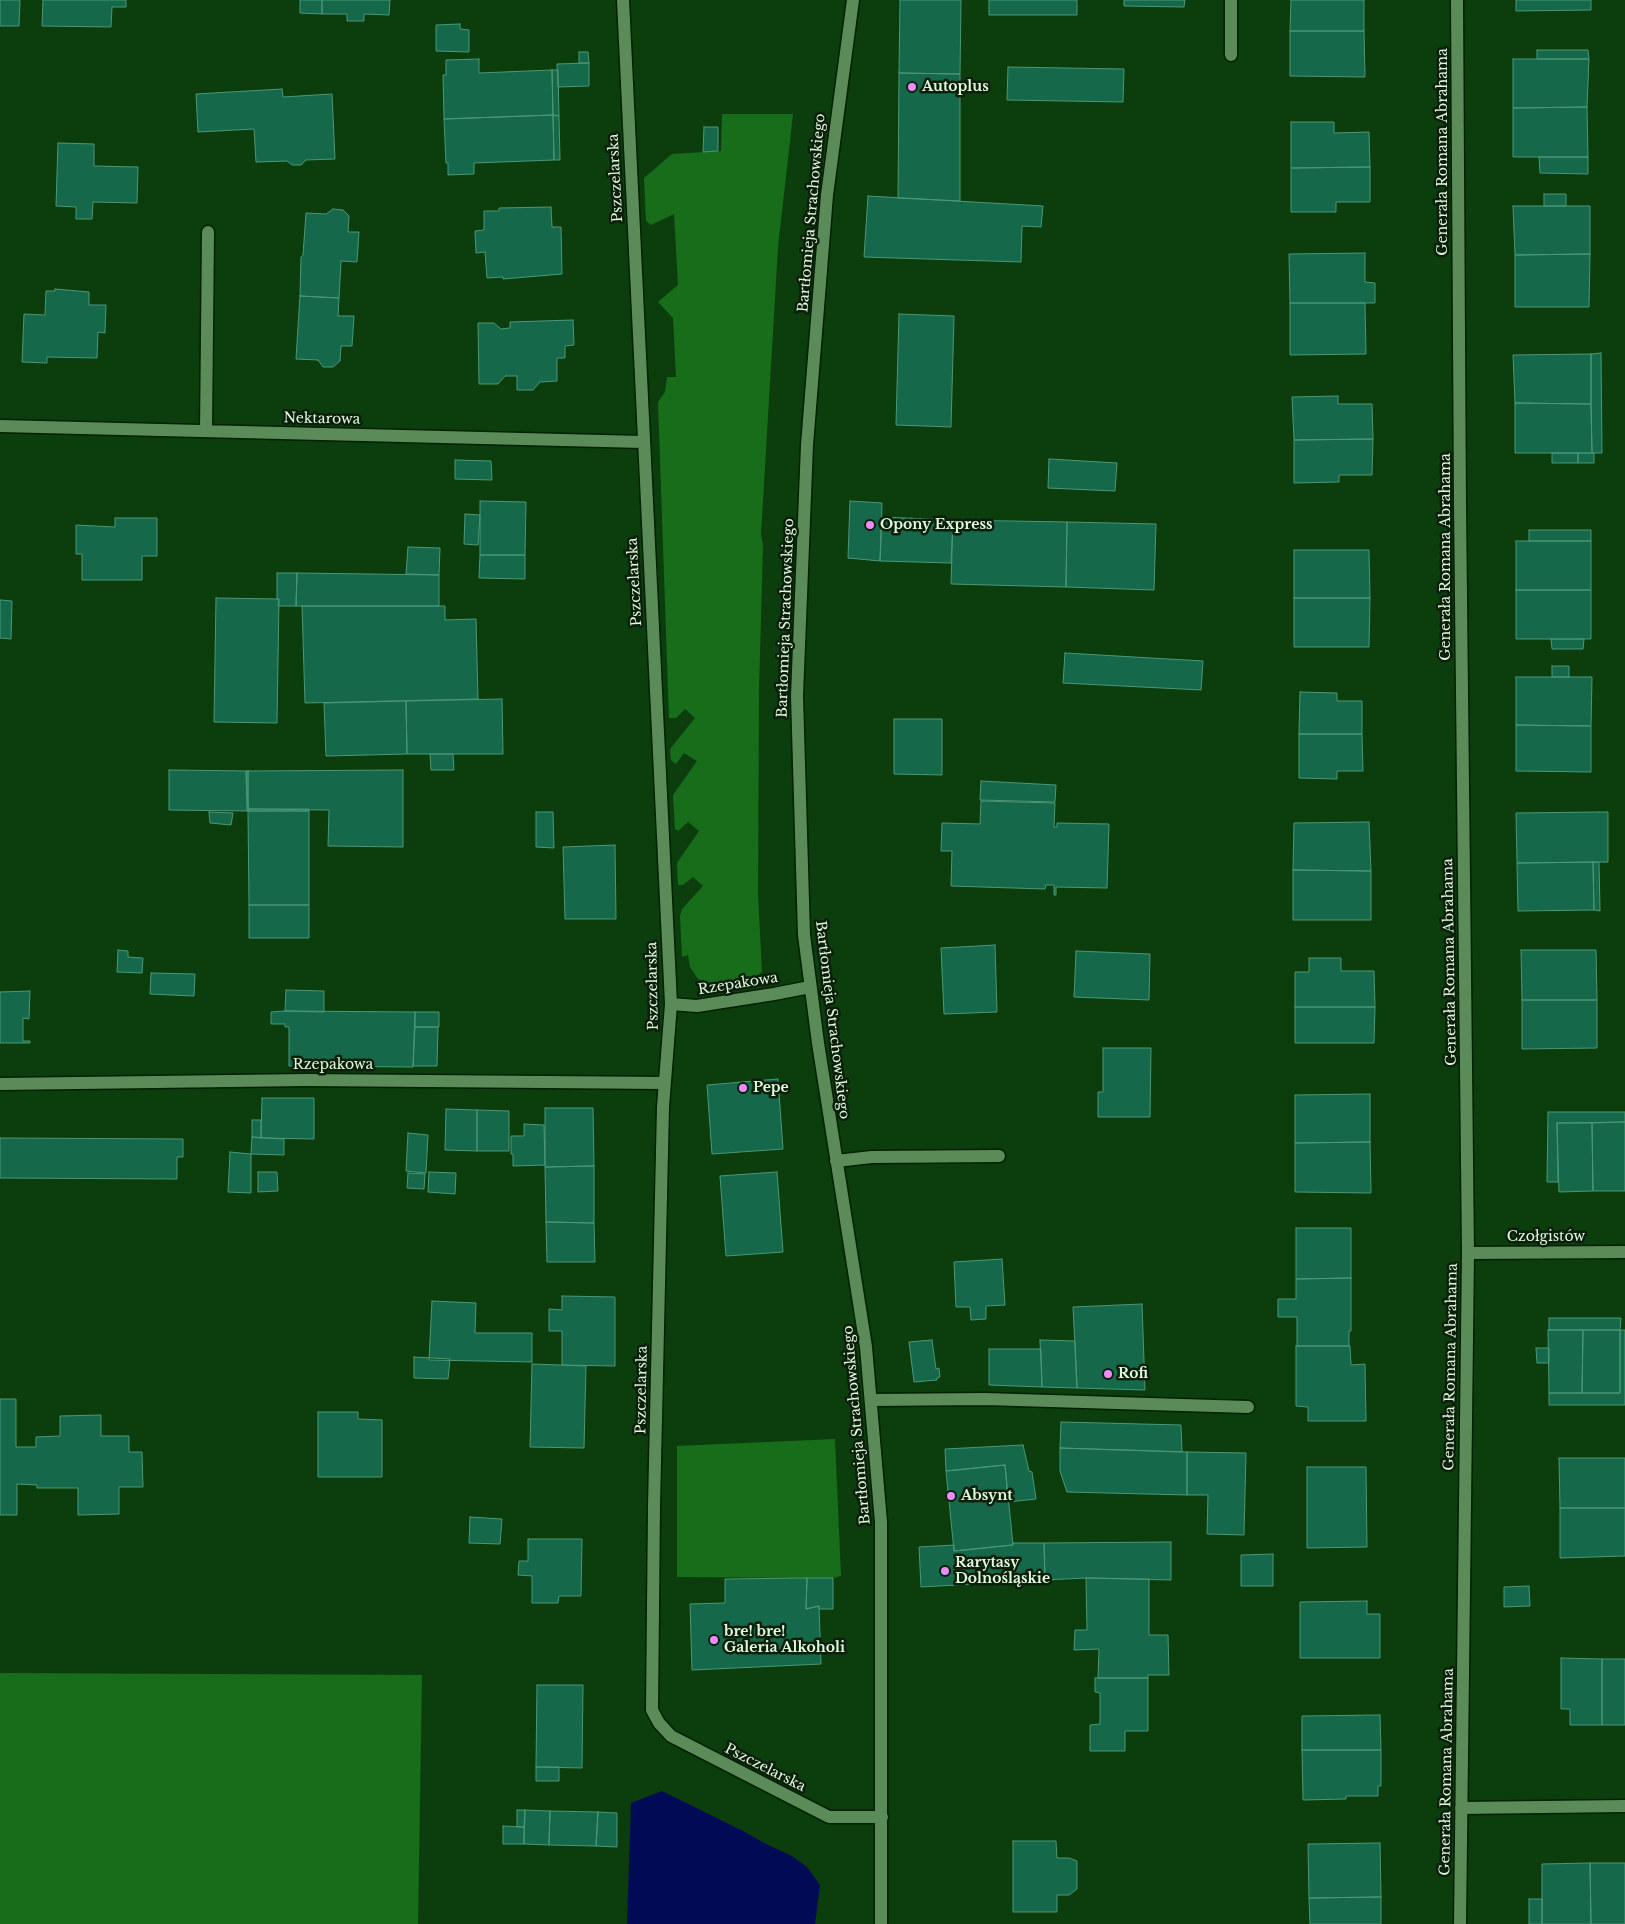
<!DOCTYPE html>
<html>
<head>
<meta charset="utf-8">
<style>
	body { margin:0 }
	canvas { display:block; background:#0c3d0d }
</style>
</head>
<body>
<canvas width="1625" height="1924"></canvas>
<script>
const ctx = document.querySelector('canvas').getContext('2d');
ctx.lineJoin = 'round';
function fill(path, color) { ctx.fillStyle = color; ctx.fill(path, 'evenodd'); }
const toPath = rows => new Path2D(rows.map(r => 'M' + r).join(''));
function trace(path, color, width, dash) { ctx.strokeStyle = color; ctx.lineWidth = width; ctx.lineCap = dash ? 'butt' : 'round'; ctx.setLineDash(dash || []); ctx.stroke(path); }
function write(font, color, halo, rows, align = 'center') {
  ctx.font = font + ' "Libre Baskerville",serif'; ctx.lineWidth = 5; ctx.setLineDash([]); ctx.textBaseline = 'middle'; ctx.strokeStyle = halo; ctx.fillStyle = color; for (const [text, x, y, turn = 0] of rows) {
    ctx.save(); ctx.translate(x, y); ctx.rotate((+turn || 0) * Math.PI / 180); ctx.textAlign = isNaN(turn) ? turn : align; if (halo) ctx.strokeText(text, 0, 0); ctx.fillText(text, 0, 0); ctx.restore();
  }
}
fill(toPath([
	[722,114,793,114,778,247,761,534,763,545,759,689,758,894,762,972,753,978,713,983,705,983,698,979,690,967,688,955,682,957,680,916,682,909,703,886,693,877,683,885,678,885,677,863,699,831,688,822,678,831,675,829,673,795,697,761,684,753,676,764,671,760,670,749,695,718,685,709,676,718,669,718,658,402,665,392,667,377,676,377,673,318,658,302,678,285,674,214,651,225,646,221,644,178,672,154,721,151],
	[835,1439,841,1576,833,1578,807,1578,677,1577,677,1446],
	[0,1673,422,1675,418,1924,0,1924]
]), '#186d1b');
fill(toPath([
	[662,1791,743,1831,768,1845,792,1856,807,1867,820,1885,815,1924,627,1924,631,1803]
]), '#000a55');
const building = toPath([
	[0,0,20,0,19,26,0,26,0,0],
	[43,0,126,0,126,7,112,7,111,27,42,26,43,0],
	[300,0,322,0,322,14,300,13,300,0],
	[322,0,390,0,389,15,364,14,364,21,347,21,347,14,322,14,322,0],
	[900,0,961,0,960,74,899,73,900,0],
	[989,0,1077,0,1077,15,989,15,989,0],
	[1124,0,1185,0,1184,7,1124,6,1124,0],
	[1291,0,1364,0,1364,31,1290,31,1291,0],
	[1516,0,1591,0,1591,10,1516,11,1516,0],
	[460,24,460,29,469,30,469,52,436,51,436,25,460,24],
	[1290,31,1364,31,1365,77,1290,76,1290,31],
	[1537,50,1588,50,1589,59,1537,59,1537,50],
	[579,52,588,52,589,63,579,63,579,52],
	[479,59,479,73,552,70,553,115,444,119,443,75,446,75,446,60,479,59],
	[1513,59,1589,59,1587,107,1513,108,1513,59],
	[589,63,589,86,558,87,557,64,589,63],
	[1008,67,1124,69,1123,102,1007,100,1008,67],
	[552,70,558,70,559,116,553,115,552,70],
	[899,73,960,74,960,201,898,198,899,73],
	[282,89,283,97,332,94,335,159,306,160,301,165,292,165,287,161,256,162,254,129,198,132,196,94,282,89],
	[1587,107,1588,157,1513,157,1513,108,1587,107],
	[553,115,554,160,474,163,474,174,448,175,448,163,446,163,444,119,553,115],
	[553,115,559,116,560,160,554,160,553,115],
	[1291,122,1334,122,1334,133,1369,132,1370,167,1291,168,1291,122],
	[704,127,718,127,718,151,703,152,704,127],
	[58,143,94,144,94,166,138,167,137,203,93,202,92,219,76,219,76,207,56,206,58,143],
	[1539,157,1588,157,1588,174,1540,173,1539,157],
	[1370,167,1370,202,1336,202,1336,212,1291,212,1291,168,1370,167],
	[1544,194,1566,194,1566,206,1544,206,1544,194],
	[868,196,1043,206,1041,227,1022,226,1021,262,864,257,868,196],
	[1513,206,1590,206,1590,254,1515,255,1513,206],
	[551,207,552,227,561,227,562,274,503,279,503,277,487,278,485,252,476,253,475,231,484,230,484,211,499,211,499,208,551,207],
	[333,209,343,210,349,216,348,232,359,232,357,262,341,261,339,298,300,296,301,257,303,255,306,213,326,214,333,209],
	[1365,253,1365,282,1375,283,1375,303,1290,303,1289,254,1365,253],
	[1590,254,1589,307,1515,307,1515,255,1590,254],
	[55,289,89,292,89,305,106,305,105,333,98,332,97,358,47,357,47,363,22,362,24,314,45,315,46,291,55,291,55,289],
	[300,296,339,298,338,316,354,316,352,346,341,346,340,361,333,367,323,367,318,360,296,359,300,296],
	[1290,303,1365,303,1366,354,1290,355,1290,303],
	[899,314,954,316,951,427,896,425,899,314],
	[573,320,574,345,565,346,565,358,557,358,557,381,540,382,533,390,517,390,517,376,505,376,498,384,479,384,478,323,494,323,501,329,510,328,510,322,573,320],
	[1601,353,1602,453,1592,453,1591,404,1591,354,1601,353],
	[1591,354,1591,404,1515,403,1513,355,1591,354],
	[1338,396,1338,404,1372,404,1373,439,1294,440,1292,397,1338,396],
	[1515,403,1591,404,1592,453,1515,453,1515,403],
	[1373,439,1372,475,1339,475,1339,482,1294,483,1294,440,1373,439],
	[1552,453,1578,453,1578,463,1552,463,1552,453],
	[1578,453,1594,453,1594,463,1578,463,1578,453],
	[1049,459,1117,463,1115,491,1048,488,1049,459],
	[455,460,491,461,492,480,455,479,455,460],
	[480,501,526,502,525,555,480,555,480,501],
	[850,501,882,503,880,561,848,558,850,501],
	[465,514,480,515,478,545,464,544,465,514],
	[882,517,953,520,951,563,880,561,882,517],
	[115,518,157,518,157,556,142,556,142,580,82,580,82,554,76,554,76,525,115,527,115,518],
	[953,520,1067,522,1066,587,951,584,953,520],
	[1067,522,1156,524,1154,590,1066,587,1067,522],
	[1529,530,1591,530,1591,541,1529,541,1529,530],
	[1516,541,1591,541,1591,590,1516,590,1516,541],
	[408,547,440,548,439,575,406,574,408,547],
	[1294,550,1369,550,1370,598,1294,598,1294,550],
	[480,555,525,555,525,579,479,578,480,555],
	[277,573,297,573,296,606,278,606,279,599,277,599,277,573],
	[297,573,439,575,439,606,296,606,297,573],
	[1516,590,1591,590,1591,639,1516,639,1516,590],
	[216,598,279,599,277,723,214,722,216,598],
	[1294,598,1370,598,1369,647,1294,647,1294,598],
	[0,600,12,601,11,639,0,638,0,600],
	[302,606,445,606,445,620,476,619,478,699,305,703,302,606],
	[1551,639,1584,639,1583,649,1552,649,1551,639],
	[1065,653,1203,661,1201,690,1063,683,1065,653],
	[1552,666,1569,666,1569,677,1552,677,1552,666],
	[1516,677,1592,677,1591,726,1516,725,1516,677],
	[1300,692,1337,693,1337,701,1362,701,1362,734,1299,734,1300,692],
	[502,699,503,754,407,754,406,701,502,699],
	[406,701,407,754,326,756,324,703,406,701],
	[894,719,942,719,942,775,894,774,894,719],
	[1516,725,1591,726,1591,772,1516,771,1516,725],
	[1299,734,1362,734,1363,771,1337,771,1337,779,1299,778,1299,734],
	[430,754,453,754,454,770,431,770,430,754],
	[169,770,249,771,246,772,247,811,169,810,169,770],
	[403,770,403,847,328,846,329,810,248,809,248,771,403,770],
	[248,771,248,811,246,772,248,771],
	[981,781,1056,785,1055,802,980,800,981,781],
	[981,801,1055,803,1054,827,1057,827,1057,823,1109,824,1107,888,1056,887,1056,895,1054,895,1054,885,1046,885,1045,889,951,886,952,851,941,851,942,823,980,824,981,801],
	[248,809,309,809,309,811,248,811,248,809],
	[248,811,309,811,309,905,249,905,248,811],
	[209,812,233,813,231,825,210,823,209,812],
	[536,812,553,812,554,848,536,847,536,812],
	[1599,812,1608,812,1608,862,1517,863,1516,813,1599,812],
	[1369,822,1371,871,1293,870,1294,823,1369,822],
	[615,845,616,919,565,919,563,847,615,845],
	[1593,862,1599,862,1600,911,1594,910,1593,862],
	[1593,862,1594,910,1518,911,1517,863,1593,862],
	[1293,870,1371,871,1371,920,1293,920,1293,870],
	[249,905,309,905,309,938,249,938,249,905],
	[995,945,997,1012,944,1014,941,948,995,945],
	[118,950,128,951,128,957,143,958,142,973,117,972,118,950],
	[1521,950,1596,950,1597,1000,1522,1000,1521,950],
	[1076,951,1150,954,1149,1000,1074,997,1076,951],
	[1309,958,1341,958,1341,971,1374,971,1375,1007,1295,1007,1295,972,1309,972,1309,958],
	[151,973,195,974,194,996,150,994,151,973],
	[286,990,324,991,324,1012,285,1011,286,990],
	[30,991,29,1019,23,1018,23,1041,30,1041,30,1043,0,1043,0,992,30,991],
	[1522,1000,1597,1000,1597,1048,1522,1049,1522,1000],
	[1295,1007,1375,1007,1374,1043,1295,1043,1295,1007],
	[285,1011,415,1012,413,1067,289,1066,289,1027,285,1027,285,1024,271,1024,271,1012,285,1011],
	[415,1012,439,1012,439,1027,415,1027,415,1012],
	[415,1027,438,1027,437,1066,413,1066,415,1027],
	[1103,1048,1151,1048,1150,1117,1098,1117,1098,1092,1103,1092,1103,1048],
	[778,1079,783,1149,712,1154,707,1085,778,1079],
	[1370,1094,1370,1142,1295,1143,1295,1095,1370,1094],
	[262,1098,314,1098,314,1139,261,1138,262,1098],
	[545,1108,593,1108,594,1166,545,1167,545,1108],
	[446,1109,477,1110,477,1151,445,1150,446,1109],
	[477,1110,509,1111,509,1151,477,1151,477,1110],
	[1548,1112,1625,1112,1625,1122,1557,1123,1558,1182,1547,1182,1548,1112],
	[252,1120,261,1120,261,1138,252,1137,252,1120],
	[1625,1122,1625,1191,1593,1191,1592,1123,1625,1122],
	[1557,1123,1592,1123,1593,1191,1559,1192,1557,1123],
	[524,1124,544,1125,545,1165,513,1166,513,1154,511,1154,511,1136,524,1136,524,1124],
	[408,1133,428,1135,426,1173,406,1171,408,1133],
	[252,1137,284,1139,284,1155,251,1154,252,1137],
	[0,1138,183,1139,183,1157,177,1157,177,1179,0,1178,0,1138],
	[1370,1142,1371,1193,1295,1192,1295,1143,1370,1142],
	[230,1152,251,1154,251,1193,228,1192,230,1152],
	[594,1166,594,1223,546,1222,545,1167,594,1166],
	[258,1172,277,1172,278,1191,258,1192,258,1172],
	[429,1172,456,1173,455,1194,428,1192,429,1172],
	[777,1172,783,1252,726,1256,720,1176,777,1172],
	[408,1173,425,1174,424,1189,407,1188,408,1173],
	[546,1222,594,1223,595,1262,547,1262,546,1222],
	[1296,1228,1351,1228,1351,1278,1296,1279,1296,1228],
	[1002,1259,1005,1305,986,1306,986,1319,971,1320,970,1307,956,1307,954,1262,1002,1259],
	[1351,1278,1351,1331,1349,1331,1349,1346,1297,1346,1297,1317,1278,1317,1278,1299,1296,1299,1296,1279,1351,1278],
	[562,1296,615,1297,615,1366,562,1365,562,1331,549,1331,549,1309,562,1310,562,1296],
	[432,1301,476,1303,475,1333,532,1333,532,1362,429,1360,432,1301],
	[1142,1304,1145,1390,1077,1388,1073,1307,1142,1304],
	[1549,1318,1621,1318,1620,1330,1549,1330,1549,1318],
	[1548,1330,1583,1330,1582,1393,1549,1393,1548,1330],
	[1583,1330,1620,1330,1620,1393,1582,1393,1583,1330],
	[1620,1330,1625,1330,1625,1405,1549,1405,1549,1393,1620,1393,1620,1330],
	[932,1340,936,1369,939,1368,940,1377,937,1378,937,1380,914,1382,909,1342,932,1340],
	[1040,1340,1075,1341,1077,1388,1042,1387,1040,1340],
	[1296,1346,1350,1346,1351,1365,1365,1364,1366,1421,1308,1421,1308,1407,1296,1406,1296,1346],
	[1536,1348,1549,1348,1549,1363,1537,1363,1536,1348],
	[989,1349,1041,1349,1042,1387,989,1385,989,1349],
	[414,1357,450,1359,448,1379,414,1378,414,1357],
	[532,1364,586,1366,584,1448,530,1447,532,1364],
	[0,1399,16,1399,16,1447,36,1447,36,1437,60,1436,60,1416,101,1415,101,1436,129,1436,129,1452,142,1452,143,1487,119,1487,119,1514,78,1515,78,1488,37,1488,37,1485,17,1484,17,1515,0,1515,0,1399],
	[318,1412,358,1412,358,1419,382,1420,382,1477,318,1477,318,1412],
	[1061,1422,1181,1425,1182,1452,1060,1448,1061,1422],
	[1023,1445,1029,1471,1032,1472,1036,1499,1008,1502,1005,1465,946,1471,945,1449,1023,1445],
	[1060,1448,1187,1452,1187,1495,1067,1492,1060,1471,1060,1448],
	[1187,1452,1246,1453,1244,1535,1207,1534,1208,1495,1187,1495,1187,1452],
	[1559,1458,1625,1458,1625,1508,1560,1508,1559,1458],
	[1005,1465,1013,1545,954,1551,946,1471,1005,1465],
	[1307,1467,1366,1467,1367,1547,1307,1548,1307,1467],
	[1560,1508,1625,1508,1625,1556,1560,1558,1560,1508],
	[470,1517,502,1519,500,1544,469,1543,470,1517],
	[528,1539,582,1539,581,1596,559,1596,558,1603,532,1603,532,1576,518,1575,519,1561,528,1561,528,1539],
	[1171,1542,1171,1580,1086,1578,1045,1580,1044,1543,1171,1542],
	[1013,1543,1044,1543,1045,1580,921,1587,919,1547,954,1545,954,1551,1013,1545,1013,1543],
	[1273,1554,1273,1586,1241,1586,1241,1555,1273,1554],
	[807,1578,833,1578,833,1609,819,1609,819,1606,806,1609,807,1578],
	[807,1578,806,1609,819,1606,821,1664,692,1670,690,1604,725,1603,725,1579,807,1578],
	[1086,1578,1149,1579,1149,1635,1168,1635,1169,1675,1148,1675,1148,1678,1098,1678,1099,1649,1074,1650,1075,1630,1087,1630,1086,1578],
	[1529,1586,1530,1606,1504,1607,1504,1587,1529,1586],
	[1367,1601,1367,1614,1380,1614,1380,1658,1300,1658,1300,1602,1367,1601],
	[1561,1658,1602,1659,1602,1725,1570,1725,1570,1709,1561,1709,1561,1658],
	[1602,1659,1625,1659,1625,1725,1602,1725,1602,1659],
	[1095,1678,1148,1678,1148,1731,1125,1731,1125,1751,1090,1751,1090,1725,1100,1724,1100,1693,1095,1692,1095,1678],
	[537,1685,583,1685,582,1768,536,1767,537,1685],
	[1380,1715,1381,1750,1302,1750,1302,1716,1380,1715],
	[1302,1750,1381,1750,1381,1786,1378,1786,1378,1796,1346,1796,1346,1799,1303,1800,1302,1750],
	[536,1767,559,1767,559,1781,536,1781,536,1767],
	[517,1810,525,1810,524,1827,517,1827,517,1810],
	[525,1810,550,1811,549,1845,524,1844,525,1810],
	[550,1811,598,1812,596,1846,549,1845,550,1811],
	[598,1812,617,1813,617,1847,596,1846,598,1812],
	[503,1826,524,1827,524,1844,503,1844,503,1826],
	[1013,1841,1056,1841,1057,1858,1069,1858,1077,1861,1077,1889,1069,1895,1057,1895,1057,1912,1013,1912,1013,1841],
	[1380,1843,1381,1897,1309,1898,1308,1844,1380,1843],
	[1590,1863,1591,1924,1542,1924,1542,1864,1590,1863],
	[1590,1863,1625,1863,1625,1924,1591,1924,1590,1863],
	[1381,1897,1381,1924,1310,1924,1309,1898,1381,1897],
	[1529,1899,1542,1899,1542,1924,1529,1924,1529,1899]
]);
fill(building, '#15694a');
trace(building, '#4b9776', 1);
const minor = toPath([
	[623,0,671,1004,663,1107,654,1506,652,1710,659,1723,671,1736,829,1817,882,1817],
	[853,0,827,195,807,445,797,696,804,935,818,1043,866,1347,881,1522,881,1924],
	[1457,0,1460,505,1468,1253,1460,1924],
	[1231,55,1231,0],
	[0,426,643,442],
	[206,431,208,232],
	[671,1004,697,1006,774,994,810,987],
	[0,1084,307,1080,665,1083],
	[836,1161,872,1157,999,1156],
	[1468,1253,1625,1252],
	[871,1400,985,1399,1248,1407],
	[1461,1808,1625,1806]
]);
trace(minor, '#002100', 15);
trace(minor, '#5b8b59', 12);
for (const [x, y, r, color] of [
	[912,87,5,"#ed8cf9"],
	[870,525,5,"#ed8cf9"],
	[743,1088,5,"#ed8cf9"],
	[1108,1374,5,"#ed8cf9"],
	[951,1496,5,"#ed8cf9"],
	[945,1571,5,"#ed8cf9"],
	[714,1640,5,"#ed8cf9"]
]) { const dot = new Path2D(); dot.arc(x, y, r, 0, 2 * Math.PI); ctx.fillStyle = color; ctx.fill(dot); trace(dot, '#0b1f0b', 2); }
write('bold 14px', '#e0fade', '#0b1f0b', [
	["Autoplus",922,87],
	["Opony Express",880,525],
	["Pepe",753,1088],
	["Rofi",1118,1374],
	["Absynt",961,1496],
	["Rarytasy",955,1563],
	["Dolnośląskie",955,1579],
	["bre! bre!",724,1632],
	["Galeria Alkoholi",724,1648]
], 'left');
write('14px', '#e0fade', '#0b1f0b', [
	["Generała Romana Abrahama",1443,152,-90],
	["Pszczelarska",616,178,-93],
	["Bartłomieja Strachowskiego",812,213,-85],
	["Nektarowa",322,419,1],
	["Generała Romana Abrahama",1446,557,-90],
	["Pszczelarska",635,582,-93],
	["Bartłomieja Strachowskiego",786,618,-88],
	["Generała Romana Abrahama",1450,962,-91],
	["Rzepakowa",738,984,-9],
	["Pszczelarska",653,986,-91],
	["Bartłomieja Strachowskiego",832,1020,83],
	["Rzepakowa",333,1065],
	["Czołgistów",1546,1237],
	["Generała Romana Abrahama",1451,1367,-89],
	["Pszczelarska",642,1390,-89],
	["Bartłomieja Strachowskiego",857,1425,-95],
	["Pszczelarska",765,1768,27],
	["Generała Romana Abrahama",1447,1772,-89]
]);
</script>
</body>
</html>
